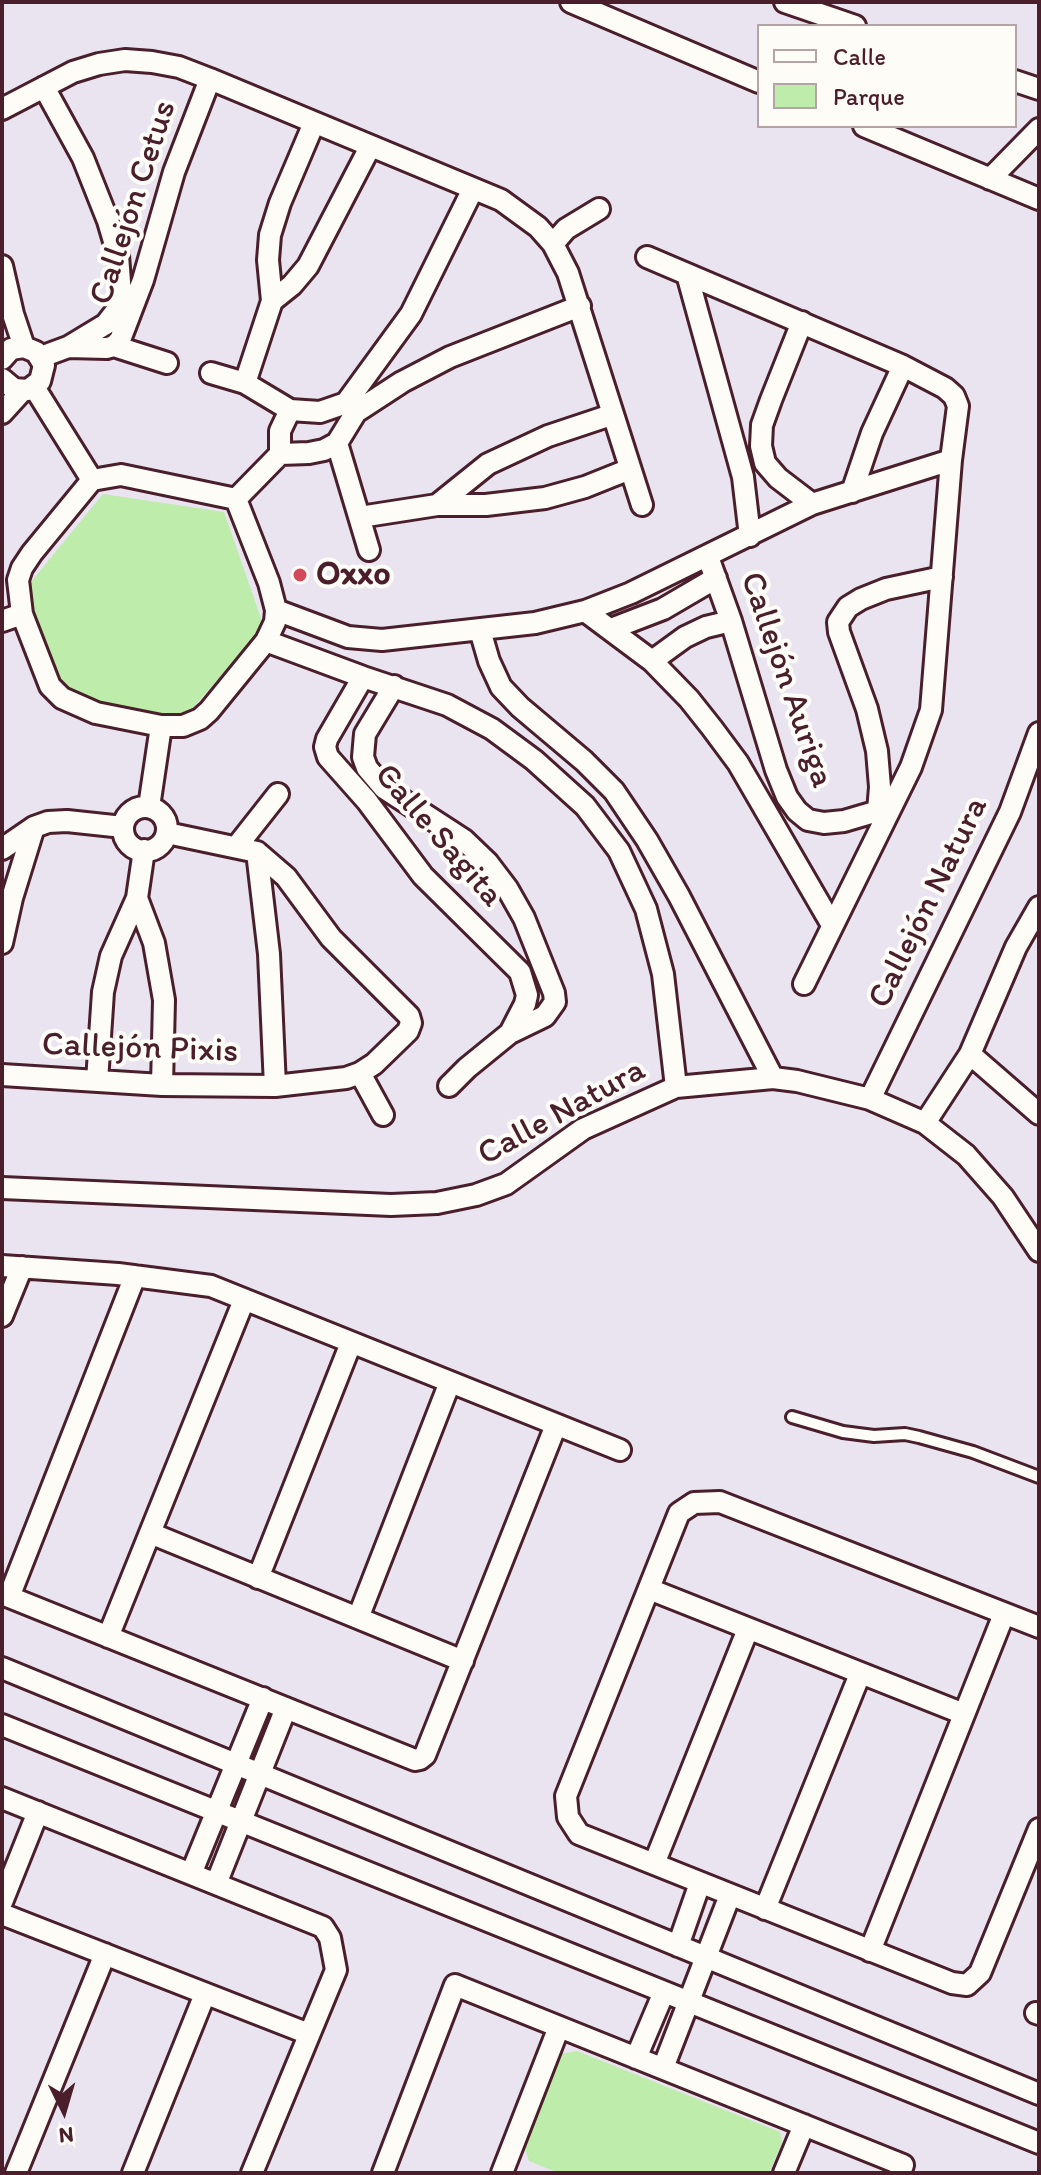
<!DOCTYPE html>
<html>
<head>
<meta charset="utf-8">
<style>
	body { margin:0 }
	#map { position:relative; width:1041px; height:2175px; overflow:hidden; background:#e9e4ef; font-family:Itim,sans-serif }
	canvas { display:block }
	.frame { position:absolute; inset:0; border:4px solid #4a1f2b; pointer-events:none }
	.legend { position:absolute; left:757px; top:24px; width:260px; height:104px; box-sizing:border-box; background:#fdfcf7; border:2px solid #b5a4a5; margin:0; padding:10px 14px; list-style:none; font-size:24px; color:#4a1f2b }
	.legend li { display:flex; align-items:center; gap:16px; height:40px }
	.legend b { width:40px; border:2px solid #b5a4a5 }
	.north { position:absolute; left:24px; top:2071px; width:80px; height:80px; -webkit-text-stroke:6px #fdfcf7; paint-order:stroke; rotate:175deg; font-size:22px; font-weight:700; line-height:32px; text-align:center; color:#4a1f2b }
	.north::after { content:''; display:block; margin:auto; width:28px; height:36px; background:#4a1f2b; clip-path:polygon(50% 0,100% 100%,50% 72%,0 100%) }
</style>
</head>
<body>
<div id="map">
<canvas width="1041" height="2175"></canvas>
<div class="frame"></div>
<ul class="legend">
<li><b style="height:10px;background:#fdfcf7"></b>Calle</li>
<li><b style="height:22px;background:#bdecab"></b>Parque</li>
</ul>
<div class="north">N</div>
</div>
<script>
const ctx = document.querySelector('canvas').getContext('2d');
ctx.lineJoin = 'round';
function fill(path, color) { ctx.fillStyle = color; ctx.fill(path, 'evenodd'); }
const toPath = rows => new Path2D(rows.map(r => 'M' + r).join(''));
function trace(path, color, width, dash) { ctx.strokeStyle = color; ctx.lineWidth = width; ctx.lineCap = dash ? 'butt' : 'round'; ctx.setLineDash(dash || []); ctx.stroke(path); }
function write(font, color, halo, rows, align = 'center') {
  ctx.font = font + ' Itim,sans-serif'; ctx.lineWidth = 8; ctx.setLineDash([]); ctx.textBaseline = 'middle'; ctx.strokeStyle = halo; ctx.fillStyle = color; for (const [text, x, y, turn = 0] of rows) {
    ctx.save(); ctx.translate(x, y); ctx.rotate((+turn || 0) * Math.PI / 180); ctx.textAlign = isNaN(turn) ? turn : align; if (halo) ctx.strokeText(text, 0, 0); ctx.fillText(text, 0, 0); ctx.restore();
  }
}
fill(toPath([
	[103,494,224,512,262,621,257,635,184,718,67,697,26,588],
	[577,2051,780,2132,782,2143,769,2173,559,2173,529,2161,524,2146,561,2054]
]), '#bdecab');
const service = toPath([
	[792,1417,843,1432,874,1436,905,1434,919,1437,973,1452,1039,1477]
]);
const minor = toPath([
	[571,2,759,82],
	[785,2,855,26],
	[1015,81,1039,89],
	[2,109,73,72,99,64,125,60,152,62,179,67,210,79,501,200,538,227,553,244,568,273,642,505],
	[864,126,1039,199],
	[990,179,1039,129],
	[553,244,566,229,599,209],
	[647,257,903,366,945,388,954,396,958,406,951,460,931,710,911,767,804,984],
	[2,266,13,314,24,347],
	[687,274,743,477,750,536],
	[272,301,292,285,308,266,370,147],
	[802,322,771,400,762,425,761,446,765,463,778,478,812,504],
	[114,346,167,363],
	[68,347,107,348,114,346,120,340,143,280,174,172,210,79],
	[41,357,68,347,106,324,120,306,121,295,118,255,108,221,83,158,44,87],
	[2,359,11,349,24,347,36,352,44,365,40,381,28,390,14,389,2,379],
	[211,373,245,383],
	[34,387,92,480],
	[290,410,320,412,346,403,411,314,473,189],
	[2,413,22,391],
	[337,443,369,550],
	[280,454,280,431,290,410,245,383,272,301,268,260,270,235,280,203,314,123],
	[121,475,236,499,269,583,276,610,275,622,266,641,209,711,200,719,183,726,161,726,96,713,62,698,50,686,22,614,18,580,22,568,32,553,92,480,121,475],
	[852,492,872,433,903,366],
	[236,499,280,454,309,453,324,450,337,443,356,412,402,382,450,357,580,306],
	[437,505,488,464,548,436,611,415],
	[360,517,437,505,486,505,545,498,585,487,630,469],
	[708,557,731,621,776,770,787,797,797,811,808,820,824,823,844,821,878,811,880,787,877,751,867,709,839,632,838,622,848,607,861,599,886,589,942,577],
	[276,610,348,637,382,640,535,623,585,611,631,593,812,504,951,460],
	[585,611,652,661,689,699,712,728,738,763,832,925],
	[2,621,22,614],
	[611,629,663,609,716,578],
	[480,630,489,661,501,687,520,707,584,761,614,791,647,840,679,896,773,1078],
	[266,641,363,677,447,705,492,729,534,760,585,806,619,851,646,909,663,974,676,1087],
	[652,661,685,637,706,627,731,621],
	[363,677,327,739,325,747,328,757,367,801,423,876,520,972,527,995,525,1004,510,1033],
	[394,686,365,734,363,757,367,768,384,788,464,840,488,863,507,888,524,918,554,993,555,1002,545,1016,510,1033,467,1068,449,1086],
	[149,807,161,726],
	'123 829a22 22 0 1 1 44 0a22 22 0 1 1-44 0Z',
	[167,833,257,852,269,954,275,1086],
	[237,846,278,794],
	[2,849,34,827,48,822,67,821,123,827],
	[137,898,154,943,164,1000,162,1085],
	[2,943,12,898,34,827],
	[970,1054,1039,1114],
	[360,1073,383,1115],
	[2,1075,162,1085,275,1086,346,1078,360,1073,374,1064,408,1031,411,1023,409,1016,331,938,286,877,257,852],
	[97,1081,103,992,111,956,137,898,144,850],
	[870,1099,1010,812,1039,733],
	[925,1123,970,1054,1016,947,1039,907],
	[2,1188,391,1205,437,1203,476,1195,506,1184,583,1129,676,1087,773,1078,797,1081,870,1099,925,1123,966,1155,1003,1197,1039,1251],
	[2,1266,118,1274,211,1286,620,1450],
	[2,1316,22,1267],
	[150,1533,463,1661],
	[258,1578,351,1343],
	[649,1589,964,1714],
	[2,1594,415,1760,420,1759,425,1755,556,1425],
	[9,1597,135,1276],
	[358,1618,450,1382],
	[1039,1627,720,1502,694,1503,679,1513,566,1796,568,1817,579,1834,952,1983,967,1985,980,1973,1039,1829],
	[108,1637,244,1300],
	[2,1668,1039,2094],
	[2,1725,1039,2143],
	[2,1798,323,1927,330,1938,336,1970,252,2173],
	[654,1864,748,1629],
	[191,1874,263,1698],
	[216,1884,286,1708],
	[2,1902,38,1812],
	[765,1909,860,1674],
	[2,1914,309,2034],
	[678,1946,700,1883],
	[870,1951,1004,1614],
	[1036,2013,1039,2014],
	[636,2058,664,1992],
	[663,2068,730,1895],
	[16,2173,105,1954],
	[133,2173,205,1994],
	[383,2173,455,1985,903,2165,900,2173],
	[502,2173,559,2027],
	[784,2173,804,2125]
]);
trace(service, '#4a1f2b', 16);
trace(minor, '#4a1f2b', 26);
trace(service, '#fdfcf7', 10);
trace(minor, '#fdfcf7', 20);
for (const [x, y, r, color] of [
	[300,575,8,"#d1495b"]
]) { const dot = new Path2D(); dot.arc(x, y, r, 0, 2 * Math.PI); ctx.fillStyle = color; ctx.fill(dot); trace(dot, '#fdfcf7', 3); }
write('34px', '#4a1f2b', '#fdfcf7', [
	["Callejón Cetus",134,203,-72],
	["Callejón Auriga",786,680,71],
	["Calle Sagita",438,836,49],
	["Callejón Natura",929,903,-64],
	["Callejón Pixis",140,1049,2],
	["Calle Natura",562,1113,-29]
]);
write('bold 34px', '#4a1f2b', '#fdfcf7', [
	["Oxxo",316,575]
], 'left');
</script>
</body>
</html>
